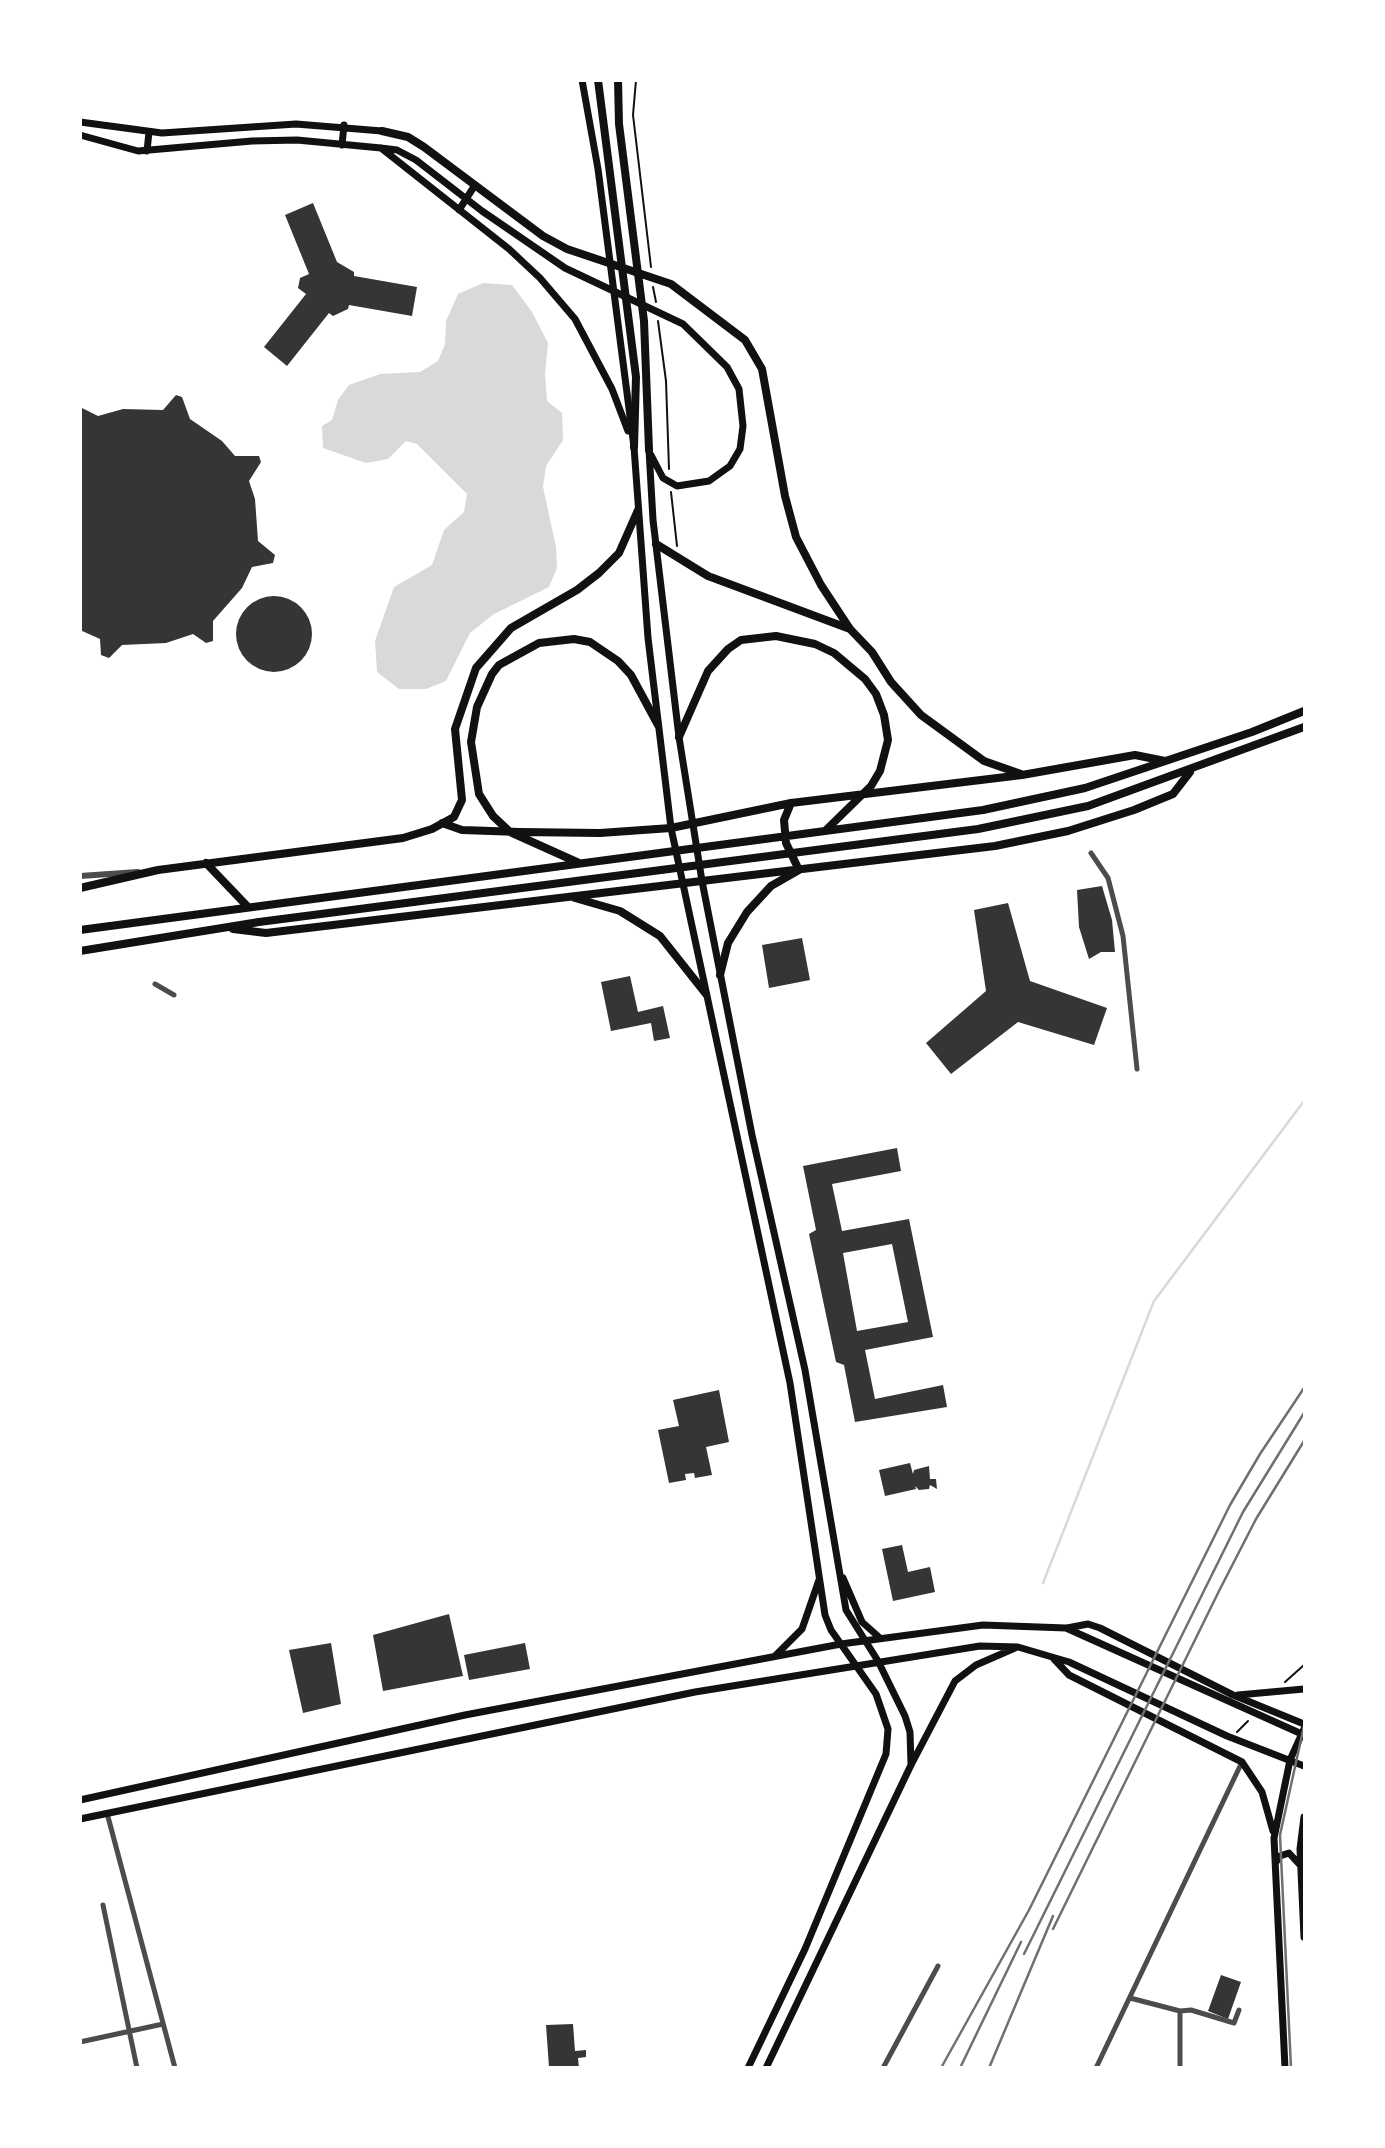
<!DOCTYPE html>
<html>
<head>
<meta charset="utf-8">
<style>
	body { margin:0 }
	#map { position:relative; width:1385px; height:2148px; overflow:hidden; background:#fff; font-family:"Open Sans",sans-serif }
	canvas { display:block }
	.frame { position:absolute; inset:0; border:82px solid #fff; pointer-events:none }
</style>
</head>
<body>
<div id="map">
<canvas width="1385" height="2148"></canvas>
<div class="frame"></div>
</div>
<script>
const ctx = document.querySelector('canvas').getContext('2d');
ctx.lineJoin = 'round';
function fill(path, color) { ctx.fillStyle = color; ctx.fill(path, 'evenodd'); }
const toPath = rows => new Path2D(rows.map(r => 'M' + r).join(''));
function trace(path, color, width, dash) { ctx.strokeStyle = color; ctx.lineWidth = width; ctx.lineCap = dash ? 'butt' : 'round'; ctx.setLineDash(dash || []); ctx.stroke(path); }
fill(toPath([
	[483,283,512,285,532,312,548,343,545,374,547,401,562,413,563,440,546,466,543,487,556,547,557,568,549,587,494,614,470,633,446,681,426,689,399,689,377,672,375,641,394,587,432,565,444,530,464,512,467,494,417,444,406,441,388,459,366,463,323,448,322,426,332,420,338,400,349,385,380,374,420,372,438,361,445,344,446,321,458,294]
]), '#d9d9d9');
trace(toPath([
	[1043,1583,1154,1301,1304,1101]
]), '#d9d9d9', 2.5);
fill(toPath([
	[313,203,337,262,354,272,354,276,417,287,412,316,349,305,348,309,333,316,329,313,287,366,264,347,306,294,298,288,300,278,309,274,285,215],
	[176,395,182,397,190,419,222,441,235,456,259,456,261,462,249,481,255,499,258,541,275,555,273,563,252,567,242,588,213,621,213,641,206,643,193,634,166,643,122,645,109,658,101,655,100,639,80,630,80,407,98,416,123,409,163,410],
	'236 634a38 38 0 1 1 76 0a38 38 0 1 1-76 0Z',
	[1102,886,1112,920,1115,952,1101,952,1089,959,1079,927,1077,890],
	[1008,903,1030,981,1107,1008,1094,1045,1018,1022,951,1074,926,1043,986,991,974,910],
	[802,938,810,980,769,988,762,945],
	[630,976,638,1012,663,1006,670,1038,654,1041,651,1023,611,1031,601,982],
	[897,1148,901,1171,832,1184,842,1231,909,1219,933,1337,865,1350,875,1399,943,1385,947,1407,855,1422,844,1365,836,1362,809,1234,816,1230,803,1166],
	[892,1244,908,1322,857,1331,843,1253],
	[719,1390,729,1442,706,1447,712,1475,695,1478,694,1473,685,1474,686,1480,669,1483,658,1430,679,1426,673,1400],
	[910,1463,913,1474,914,1470,929,1466,930,1479,936,1479,937,1489,930,1485,929,1489,919,1490,915,1486,916,1489,885,1496,879,1470],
	[902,1545,908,1572,930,1567,935,1592,893,1601,882,1549],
	[449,1614,463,1676,383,1691,373,1635],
	[331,1643,341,1704,303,1713,289,1650],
	[525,1643,530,1669,469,1680,464,1655],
	[1221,1975,1241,1982,1228,2019,1208,2011],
	[573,2024,575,2051,586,2050,586,2057,578,2058,579,2068,549,2067,546,2025]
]), '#353535');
trace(toPath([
	[636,80,633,115,651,267],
	[653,287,656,302],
	[658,321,666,381,669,469],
	[671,492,677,546],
	[1285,1682,1304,1665],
	[1237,1732,1248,1721]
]), '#111', 2);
trace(toPath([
	[1091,853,1108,878,1123,936,1137,1069],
	[155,984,174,995],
	[107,1813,175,2068],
	[103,1905,137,2068],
	[1130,1998,1180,2011,1180,2068],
	[1180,2011,1191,2010,1234,2023,1239,2010],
	[80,2042,163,2024],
	[883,2068,938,1966],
	[1096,2068,1242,1762]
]), '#4c4c4c', 5);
trace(toPath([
	[80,876,138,872]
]), '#4c4c4c', 6);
trace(toPath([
	[582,80,598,169,634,447,648,638,671,828,790,1383,825,1615,831,1630,876,1694,888,1729,886,1754,805,1949,748,2068],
	[80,122,162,133,296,124,382,131],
	[80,135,138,151,252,141,297,140,381,148,397,150,416,160,482,211,565,268,683,324,727,367,739,389,743,426,740,449,730,466,709,481,677,486,663,478,651,455],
	[342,145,344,125],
	[381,148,509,249,540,278,575,319,612,389,628,431],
	[147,151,149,132],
	[459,210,475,185],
	[649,450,653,520,679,737,702,881,752,1135,805,1370,846,1610,878,1661,905,1716,910,1732,911,1765],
	[843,1578,862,1622,880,1638],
	[1067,1628,1088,1624,1100,1628,1233,1695,1304,1724],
	[776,1655,802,1629,819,1580],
	[1054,1659,1069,1675,1242,1762,1262,1792,1273,1831],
	[1238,1695,1304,1689],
	[80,1800,465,1715,841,1644,983,1625,1066,1628,1304,1735],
	[1304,1817,1300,1849,1304,1937],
	[80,1819,695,1692,980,1646,1018,1647,1069,1662,1227,1736,1304,1766],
	[1276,1862,1280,1856,1289,1853,1300,1865],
	[766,2068,911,1765,955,1681,976,1665,1015,1648],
	[1285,2068,1274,1838,1290,1760,1304,1729]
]), '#111', 7);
trace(toPath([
	[598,80,636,377,634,447],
	[618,80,619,124,644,321,649,450]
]), '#111', 8);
trace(toPath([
	[382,131,408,137,424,147,543,236,567,249,671,284,745,340,762,369,785,496,796,537,821,585,850,629],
	[656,544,708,576,850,629,872,652,891,682,921,715,984,761,1021,774],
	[679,737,708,671,728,649,741,640,776,636,815,644,834,653,865,679,876,694,884,715,888,740,880,771,871,786,826,830],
	[442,823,462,830,520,832,600,833,671,828,791,803,1022,775,1135,755,1165,761],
	[206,863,248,907],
	[579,863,510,832,493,816,479,794,471,742,477,707,492,674,499,665,539,643,574,639,590,642,618,661,631,675,658,725],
	[80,888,158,870,403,838,432,829,454,817,462,800,455,729,476,668,511,628,577,590,599,573,619,553,638,510],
	[575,898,620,911,660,936,706,994],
	[233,929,266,933,995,846,1068,831,1134,810,1173,794,1190,772],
	[80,930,983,810,1085,788,1252,732,1304,711],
	[80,951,259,922,978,829,1088,806,1304,727],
	[720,975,728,943,747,912,771,886,799,870,786,843,784,820,791,803]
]), '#111', 8);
trace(toPath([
	[1053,1929,1219,1591,1256,1519,1304,1441],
	[1024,1954,1243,1512,1304,1413],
	[941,2068,1029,1910,1230,1505,1260,1454,1304,1388],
	[960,2068,1021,1942],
	[989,2068,1053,1916],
	[1291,2068,1280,1835,1304,1726]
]), '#707070', 2.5);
</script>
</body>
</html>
